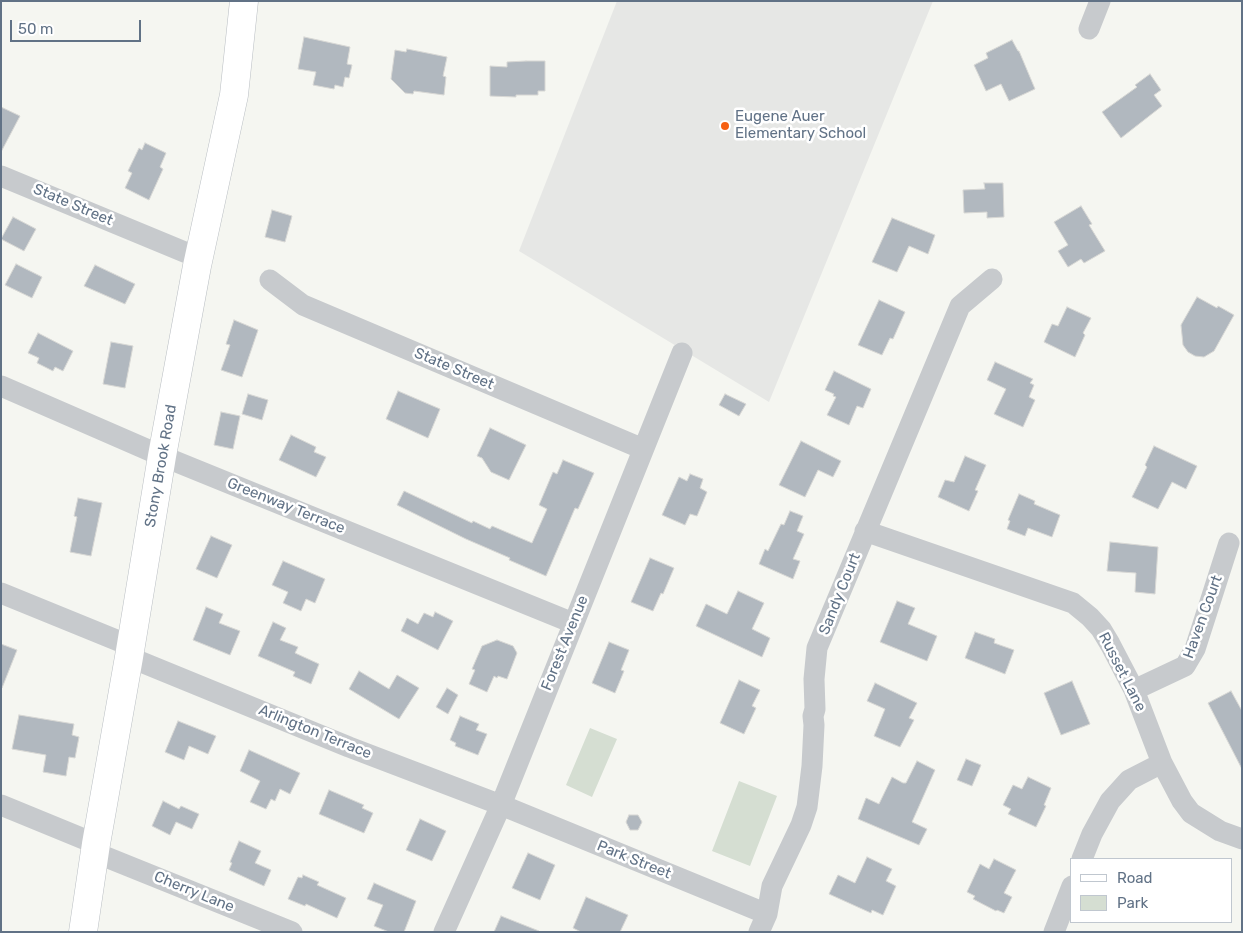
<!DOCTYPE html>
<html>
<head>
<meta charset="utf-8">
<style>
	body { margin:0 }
	#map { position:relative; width:1243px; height:933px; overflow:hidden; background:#f5f6f1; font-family:Rubik,sans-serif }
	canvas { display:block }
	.frame { position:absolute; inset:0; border:2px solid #617286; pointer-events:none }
	.legend { position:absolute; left:1070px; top:858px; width:162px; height:65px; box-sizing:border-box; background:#fff; border:1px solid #c0c7cf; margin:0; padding:6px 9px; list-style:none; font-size:15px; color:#617286 }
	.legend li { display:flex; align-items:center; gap:10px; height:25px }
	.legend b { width:25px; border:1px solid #c0c7cf }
	.scale { position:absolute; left:10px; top:20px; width:131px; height:22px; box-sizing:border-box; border:2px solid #617286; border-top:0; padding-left:6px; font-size:15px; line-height:18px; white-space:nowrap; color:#617286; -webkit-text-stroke:4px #fff; paint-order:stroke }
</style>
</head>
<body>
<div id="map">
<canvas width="1243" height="933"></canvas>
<div class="frame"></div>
<ul class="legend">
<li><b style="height:6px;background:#fff"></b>Road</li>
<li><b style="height:14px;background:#d5ded2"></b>Park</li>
</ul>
<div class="scale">50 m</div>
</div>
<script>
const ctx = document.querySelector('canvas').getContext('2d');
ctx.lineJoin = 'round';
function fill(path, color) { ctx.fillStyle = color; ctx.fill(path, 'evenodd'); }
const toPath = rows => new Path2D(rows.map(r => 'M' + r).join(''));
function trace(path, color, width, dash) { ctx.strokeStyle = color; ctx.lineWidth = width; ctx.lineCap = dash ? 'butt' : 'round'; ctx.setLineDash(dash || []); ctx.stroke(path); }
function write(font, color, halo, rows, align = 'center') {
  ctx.font = font + ' Rubik,sans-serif'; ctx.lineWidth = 5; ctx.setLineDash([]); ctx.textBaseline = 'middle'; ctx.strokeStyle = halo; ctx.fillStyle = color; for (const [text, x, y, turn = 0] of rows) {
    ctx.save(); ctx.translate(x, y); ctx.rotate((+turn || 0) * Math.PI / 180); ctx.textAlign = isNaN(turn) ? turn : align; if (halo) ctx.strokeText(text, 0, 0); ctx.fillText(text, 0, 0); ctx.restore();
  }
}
fill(toPath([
	[617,1,933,1,769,402,519,251]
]), '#e6e7e5');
fill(toPath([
	[590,728,617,739,592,797,566,785],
	[739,781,777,796,750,866,712,851]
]), '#d5ded2');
const building = toPath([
	[304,37,350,47,347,64,352,65,349,78,345,77,343,87,335,85,334,89,313,85,316,72,298,69,304,37],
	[1012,40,1018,51,1019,51,1035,89,1009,101,1001,84,986,91,974,65,988,58,986,53,1012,40],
	[407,49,447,57,443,76,446,77,444,95,414,91,413,94,405,93,391,79,395,50,406,52,407,49],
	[526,61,545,61,545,91,538,91,538,95,516,95,516,97,490,96,490,66,507,67,507,62,526,61],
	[1150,74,1161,90,1154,95,1162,106,1121,138,1102,112,1137,87,1135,85,1150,74],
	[1,107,20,116,1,152,1,107],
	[145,143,166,153,160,167,163,169,149,200,125,188,132,173,128,171,139,148,142,150,145,143],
	[984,183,1003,183,1004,217,987,218,987,212,964,213,963,190,985,189,984,183],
	[1081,206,1092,224,1089,225,1105,251,1084,263,1081,259,1068,267,1058,251,1068,245,1054,222,1081,206],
	[272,210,292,216,285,242,265,237,272,210],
	[13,217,36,229,24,251,1,239,13,217],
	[892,218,935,235,928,254,909,246,897,272,872,262,892,218],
	[16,264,42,277,32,298,5,285,16,264],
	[95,265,135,284,125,304,84,286,95,265],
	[1197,297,1217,308,1218,306,1234,315,1214,351,1204,357,1195,356,1188,352,1183,345,1181,325,1197,297],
	[879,300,905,312,893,339,890,338,882,355,858,345,879,300],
	[1067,307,1091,318,1083,333,1085,335,1075,357,1044,342,1052,324,1058,326,1067,307],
	[234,320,258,330,242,377,221,370,230,345,226,344,234,320],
	[38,333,73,351,63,371,55,367,53,371,37,363,39,358,28,353,38,333],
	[111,342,133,346,125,388,103,384,111,342],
	[995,362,1033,379,1030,383,1034,385,1029,397,1035,400,1023,427,994,414,1006,389,987,380,995,362],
	[834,371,871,389,863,408,857,406,849,425,827,415,836,397,833,396,834,394,825,390,834,371],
	[398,391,440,409,428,438,386,419,398,391],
	[248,394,268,400,262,420,242,414,248,394],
	[725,394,746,404,739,416,719,405,725,394],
	[221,412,240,416,233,449,214,445,221,412],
	[490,428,526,445,509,480,491,472,482,458,477,456,490,428],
	[291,435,316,447,314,452,326,457,316,477,279,460,291,435],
	[801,441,841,461,833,477,818,470,805,497,779,485,801,441],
	[1154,446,1197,466,1186,489,1172,482,1158,509,1132,497,1147,467,1145,465,1154,446],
	[965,456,986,465,975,490,978,491,969,511,938,497,945,480,954,482,965,456],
	[563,460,594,473,578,509,575,508,546,576,509,560,510,558,466,539,397,505,404,491,472,523,473,521,490,529,492,526,532,543,547,509,539,505,553,472,557,474,563,460],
	[690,474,703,479,700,488,707,492,697,516,690,514,685,525,662,515,679,477,687,481,690,474],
	[1019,494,1035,501,1034,504,1060,515,1052,537,1028,528,1025,536,1007,529,1010,521,1008,520,1019,494],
	[78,498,102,503,91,556,70,552,77,517,74,516,78,498],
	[790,511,803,516,797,531,804,534,793,559,800,561,793,579,759,564,765,549,768,551,781,524,784,525,790,511],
	[211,536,232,545,217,578,196,569,211,536],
	[1110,542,1158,547,1155,594,1135,592,1136,573,1107,571,1110,542],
	[650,558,674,568,663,594,661,593,653,611,631,602,650,558],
	[283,561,325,579,315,603,306,599,301,611,283,603,288,592,272,585,283,561],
	[738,591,764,603,752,629,770,638,762,657,696,626,706,604,727,614,738,591],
	[897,601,915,608,908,624,937,636,927,661,880,642,897,601],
	[206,607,223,614,219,623,240,631,230,655,193,640,206,607],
	[435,612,453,621,438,650,401,631,407,618,418,624,424,613,433,617,435,612],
	[273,622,286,628,280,640,298,647,295,653,319,664,311,684,293,676,295,672,258,656,273,622],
	[975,632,995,639,994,643,1014,650,1005,674,965,658,975,632],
	[497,640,513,646,517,653,507,679,498,676,497,678,494,676,487,692,469,684,475,670,472,669,482,646,497,640],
	[609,642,629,650,621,670,624,671,615,693,592,683,609,642],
	[1,644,17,650,2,688,1,688,1,644],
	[359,671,389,689,397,675,419,688,399,719,349,689,359,671],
	[739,680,760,690,752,706,756,708,744,734,720,723,739,680],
	[1072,681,1090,724,1061,735,1044,693,1072,681],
	[875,683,917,703,909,718,914,720,900,747,874,736,885,709,867,701,875,683],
	[447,688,458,695,448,714,436,707,447,688],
	[1231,691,1242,711,1242,769,1208,703,1231,691],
	[19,715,74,724,72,735,79,737,75,758,69,757,66,776,43,772,46,755,12,749,19,715],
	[460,716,479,724,476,730,487,734,478,755,455,746,456,743,450,740,460,716],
	[178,721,216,736,208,754,189,746,184,760,165,752,178,721],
	[249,750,300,773,290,794,280,789,275,801,271,799,266,809,250,802,260,781,240,771,249,750],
	[966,759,981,765,972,786,957,780,966,759],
	[917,761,935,770,912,822,927,829,919,845,858,819,866,798,879,804,892,777,903,783,906,783,917,761],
	[1028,777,1051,788,1044,805,1046,806,1036,827,1008,814,1011,809,1003,805,1013,785,1022,789,1028,777],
	[329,790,364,805,362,808,373,813,364,833,319,814,329,790],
	[163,801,179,809,181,806,199,814,192,829,176,822,170,835,152,826,163,801],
	[629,815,638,815,642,822,638,830,630,830,626,822,629,815],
	[420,819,446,831,432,861,406,850,420,819],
	[239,841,261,851,255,863,271,870,264,886,229,870,232,863,230,862,239,841],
	[528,853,555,865,540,900,512,888,528,853],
	[867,857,892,869,886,881,896,886,883,915,872,910,871,913,829,894,838,875,855,883,867,857],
	[994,859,1016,870,1004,893,1012,897,1004,913,997,910,996,911,973,899,975,896,967,892,980,864,989,869,994,859],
	[303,875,319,882,317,885,346,898,337,918,306,904,305,906,288,899,298,877,302,878,303,875],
	[374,883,416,901,404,932,389,932,374,926,383,905,367,899,374,883],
	[586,897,628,915,620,932,581,932,573,928,586,897],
	[501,916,539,931,539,932,494,932,501,916]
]);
fill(building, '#b1b8bf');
trace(building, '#d7d7d4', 1);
const secondary = toPath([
	[83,932,96,844,129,657,162,456,197,266,234,95,244,1]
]);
trace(secondary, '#b8bdc2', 29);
trace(toPath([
	[1089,29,1100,1],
	[1,176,199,258],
	[270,280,303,305,643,449],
	[1,386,162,456,573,623],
	[865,531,1073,603,1090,617,1101,629,1110,644,1134,690,1162,763,1182,801,1191,813,1220,831,1242,839],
	[1,593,131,646],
	[129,657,349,747,501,805,767,914],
	[1134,690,1185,666,1195,649,1229,543],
	[1,805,96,844],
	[96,853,292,932],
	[1082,859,1092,834,1110,801,1129,780,1162,763],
	[444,932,501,805,682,353],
	[759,932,767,914,772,886,801,825,807,807,812,766,814,725,813,716,815,709,814,679,817,648,960,306,992,279],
	[1054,932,1072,886]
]), '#c7cacd', 21);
trace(secondary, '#fff', 28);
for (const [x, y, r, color] of [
	[725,126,5,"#f65f11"]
]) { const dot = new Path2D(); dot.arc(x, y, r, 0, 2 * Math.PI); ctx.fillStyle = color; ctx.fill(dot); trace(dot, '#fff', 2); }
write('15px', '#617286', '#fff', [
	["Eugene Auer",735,117],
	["Elementary School",735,134]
], 'left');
write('15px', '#617286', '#fff', [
	["State Street",73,205,23],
	["State Street",454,369,23],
	["Stony Brook Road",161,466,-80],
	["Greenway Terrace",286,506,22],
	["Sandy Court",840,594,-68],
	["Haven Court",1203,617,-70],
	["Forest Avenue",565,643,-68],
	["Russet Lane",1122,672,63],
	["Arlington Terrace",315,732,22],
	["Park Street",634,860,22],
	["Cherry Lane",194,892,22]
]);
</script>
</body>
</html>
